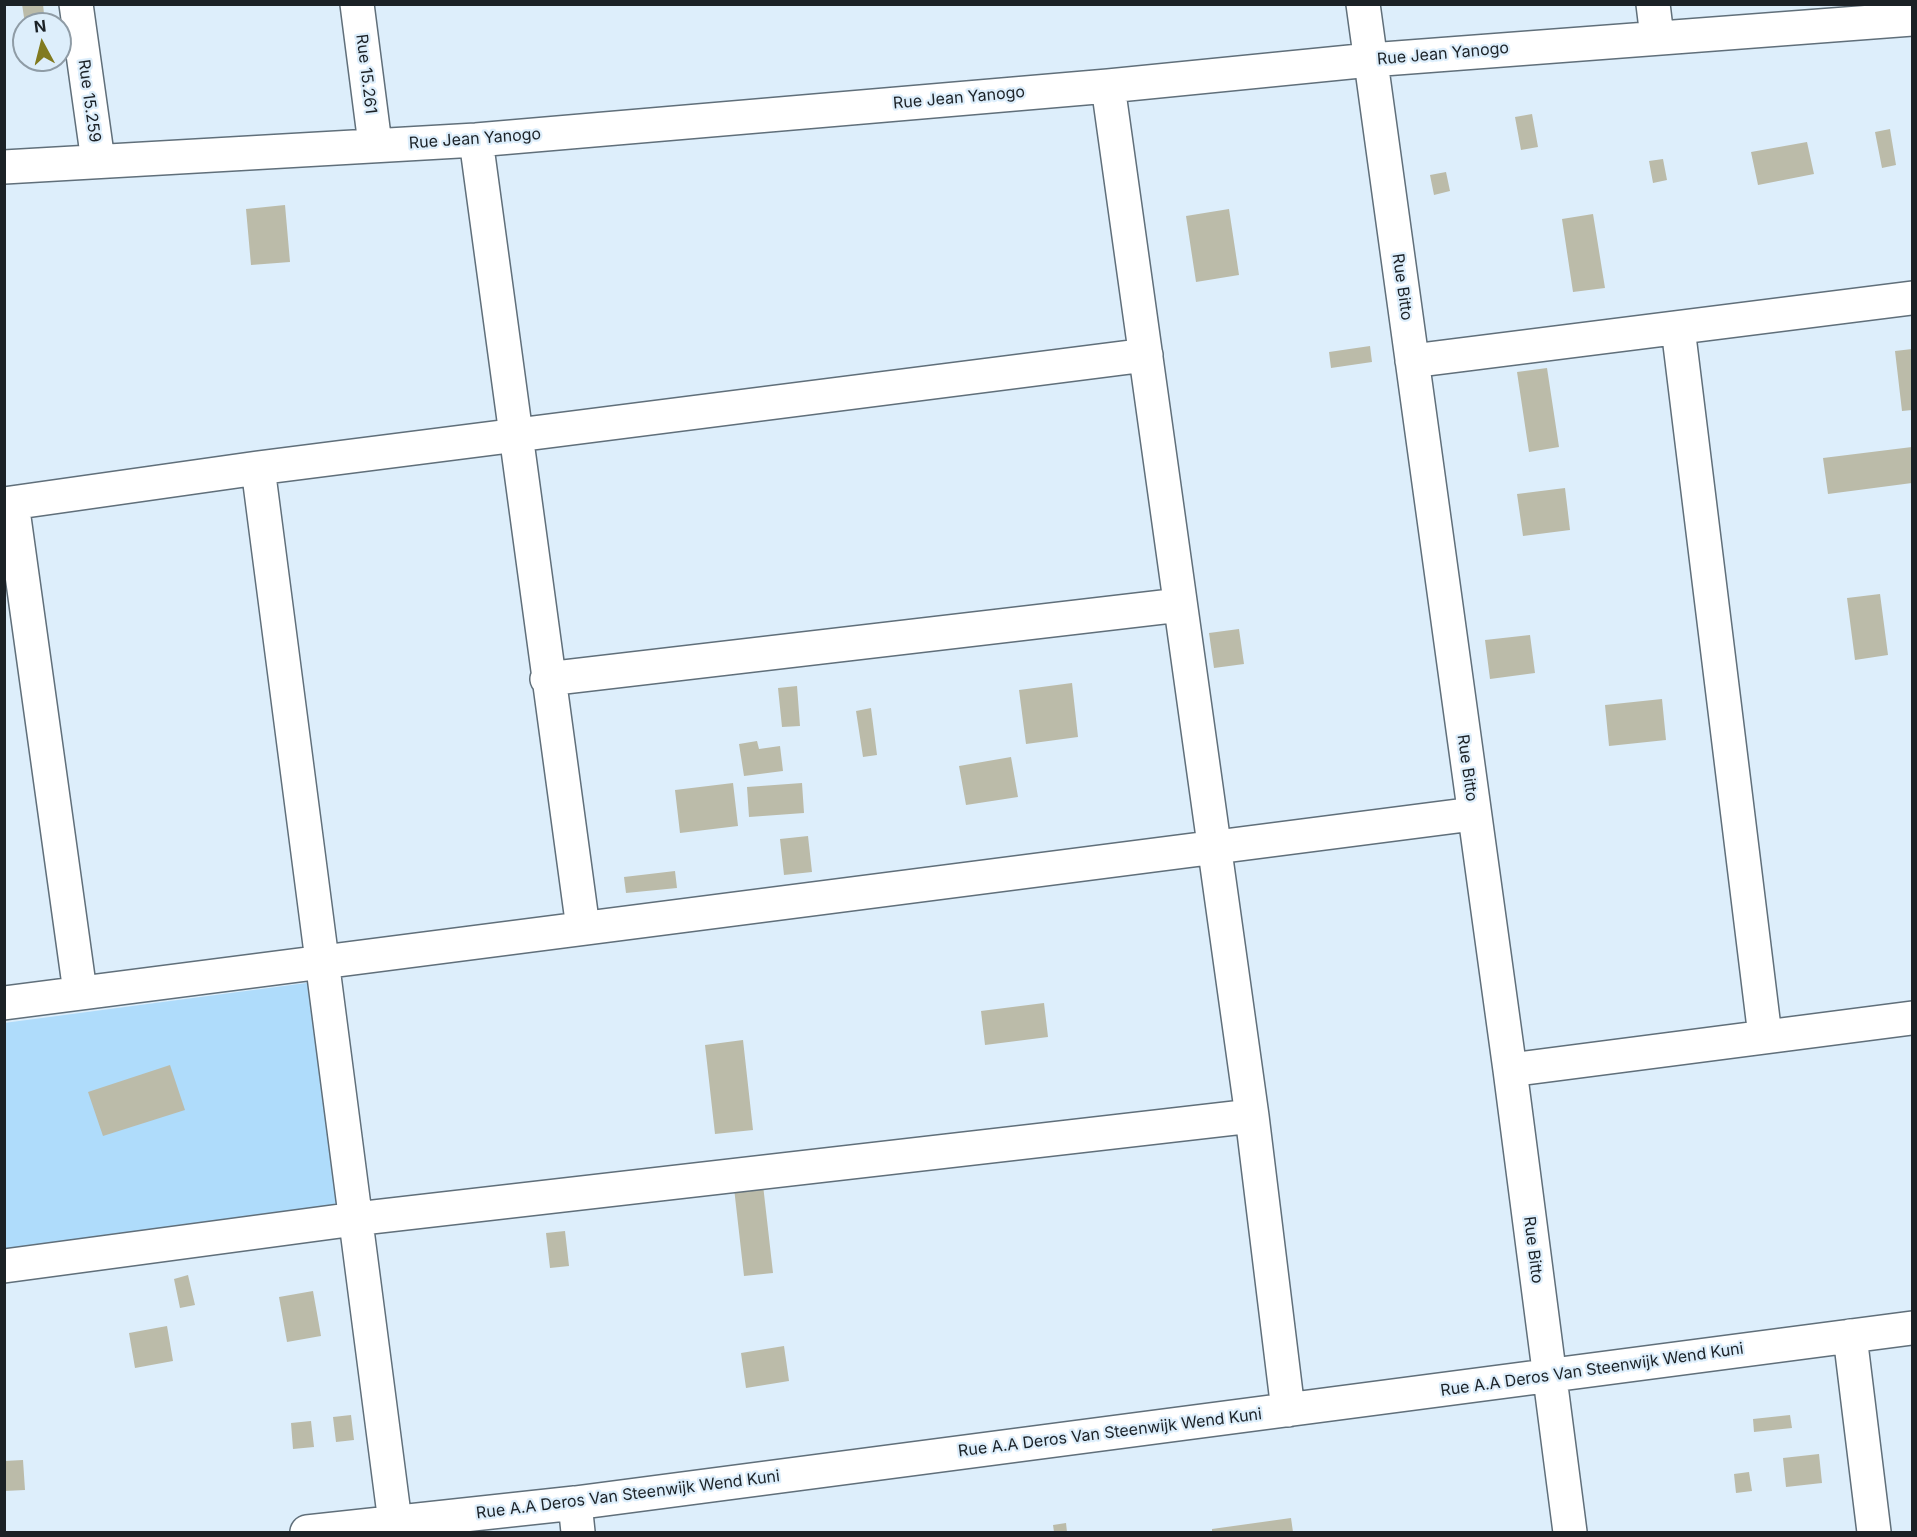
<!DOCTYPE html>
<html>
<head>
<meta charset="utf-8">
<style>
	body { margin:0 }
	#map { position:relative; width:1917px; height:1537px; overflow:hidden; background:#ddeefb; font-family:Inter,sans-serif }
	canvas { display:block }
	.frame { position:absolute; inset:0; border:6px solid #1b2126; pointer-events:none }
	.north { position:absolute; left:12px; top:12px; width:60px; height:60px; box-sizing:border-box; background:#ddeefb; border:2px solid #8f9ca6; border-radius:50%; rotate:353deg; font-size:16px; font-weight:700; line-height:24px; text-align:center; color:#1b2126 }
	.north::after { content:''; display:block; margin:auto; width:21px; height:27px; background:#817a1f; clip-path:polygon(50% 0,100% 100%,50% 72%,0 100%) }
</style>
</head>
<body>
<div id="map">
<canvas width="1917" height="1537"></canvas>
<div class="frame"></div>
<div class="north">N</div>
</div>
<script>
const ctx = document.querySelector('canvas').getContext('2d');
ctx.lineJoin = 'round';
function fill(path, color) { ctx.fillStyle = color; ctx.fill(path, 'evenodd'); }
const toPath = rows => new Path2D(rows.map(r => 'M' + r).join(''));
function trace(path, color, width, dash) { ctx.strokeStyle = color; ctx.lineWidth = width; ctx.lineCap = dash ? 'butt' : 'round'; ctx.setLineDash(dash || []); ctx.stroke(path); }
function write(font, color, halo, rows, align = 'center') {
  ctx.font = font + ' Inter,sans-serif'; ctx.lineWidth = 4.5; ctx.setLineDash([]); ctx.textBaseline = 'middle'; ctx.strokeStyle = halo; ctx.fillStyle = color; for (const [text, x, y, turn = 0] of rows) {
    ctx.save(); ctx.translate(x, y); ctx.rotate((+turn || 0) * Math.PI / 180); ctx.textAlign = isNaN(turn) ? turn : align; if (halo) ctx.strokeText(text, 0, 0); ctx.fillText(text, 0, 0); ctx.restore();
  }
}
fill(toPath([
	[314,982,345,1216,5,1261,4,1023]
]), '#afdcfb');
fill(toPath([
	[22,4,43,4,45,24,25,24],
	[1532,114,1538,147,1521,150,1515,117],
	[1890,129,1896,165,1882,168,1875,132],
	[1807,142,1814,174,1758,185,1751,152],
	[1663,159,1667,180,1653,183,1649,161],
	[1446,172,1450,191,1434,195,1430,175],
	[285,205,290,262,251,265,246,209],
	[1229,209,1239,275,1196,282,1186,216],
	[1593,214,1605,288,1573,292,1562,219],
	[1370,346,1372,362,1331,368,1329,352],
	[1912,349,1912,410,1902,411,1895,351],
	[1547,368,1559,447,1529,452,1517,372],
	[1912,447,1912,483,1828,494,1823,458],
	[1565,488,1570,530,1523,536,1517,494],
	[1880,594,1888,655,1855,660,1847,598],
	[1239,629,1244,664,1214,668,1209,633],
	[1530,635,1535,673,1490,679,1485,640],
	[1072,683,1078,737,1026,744,1019,690],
	[797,686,800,726,782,727,778,688],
	[1662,699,1666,740,1609,746,1605,705],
	[871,708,877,755,863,757,856,711],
	[757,741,759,749,780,746,783,771,744,776,739,744],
	[1011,757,1018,797,966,805,959,766],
	[733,783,738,826,680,833,675,790],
	[802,783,804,813,749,817,747,787],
	[808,836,812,872,784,875,780,839],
	[675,871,677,888,626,893,624,877],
	[1044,1003,1048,1037,985,1045,981,1011],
	[743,1040,753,1130,715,1134,705,1045],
	[170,1065,185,1110,103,1136,88,1092],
	[763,1185,773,1273,744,1276,734,1188],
	[565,1231,569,1266,550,1268,546,1233],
	[188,1275,195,1305,180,1308,174,1279],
	[313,1291,321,1336,287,1342,279,1297],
	[167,1326,173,1361,135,1368,129,1333],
	[784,1346,789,1381,746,1388,741,1353],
	[351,1415,354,1440,336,1442,333,1417],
	[1790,1415,1792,1428,1754,1432,1753,1419],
	[311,1421,314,1447,293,1449,291,1423],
	[1819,1454,1822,1483,1786,1487,1783,1458],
	[23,1460,25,1490,4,1491,4,1461],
	[1749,1472,1752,1491,1736,1493,1734,1474],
	[1291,1518,1293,1532,1212,1532,1212,1529],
	[1066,1523,1067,1532,1054,1532,1053,1525]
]), '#bbbba9');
const minor = toPath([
	[76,4,98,161],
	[357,4,375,144],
	[1363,4,1510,1070,1570,1532],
	[1653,4,1657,37],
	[1108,86,1252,1116,1288,1410],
	[476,140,583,928],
	[4,167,476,140,1108,86,1370,60,1912,19],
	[1678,328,1765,1036],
	[1412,361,1912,298],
	[258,468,395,1522],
	[12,503,80,992],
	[4,504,258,468,1146,355],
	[547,679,1180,605],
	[4,1003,1473,814],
	[1510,1070,1912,1018],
	[4,1266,355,1219,1252,1116],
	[1850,1336,1874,1532],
	[575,1503,578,1532],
	[307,1532,575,1503,1912,1328]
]);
trace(minor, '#606f7a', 36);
trace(minor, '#fff', 33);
write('16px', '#1b2126', '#ddeefb', [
	["Rue Jean Yanogo",1443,54,-5],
	["Rue 15.261",366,74,83],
	["Rue Jean Yanogo",959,98,-5],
	["Rue 15.259",89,101,82],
	["Rue Jean Yanogo",475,139,-4],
	["Rue Bitto",1402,287,82],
	["Rue Bitto",1467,768,82],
	["Rue Bitto",1533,1250,83],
	["Rue A.A Deros Van Steenwijk Wend Kuni",1592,1370,-8],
	["Rue A.A Deros Van Steenwijk Wend Kuni",1110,1433,-7],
	["Rue A.A Deros Van Steenwijk Wend Kuni",628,1495,-7]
]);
</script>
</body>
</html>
